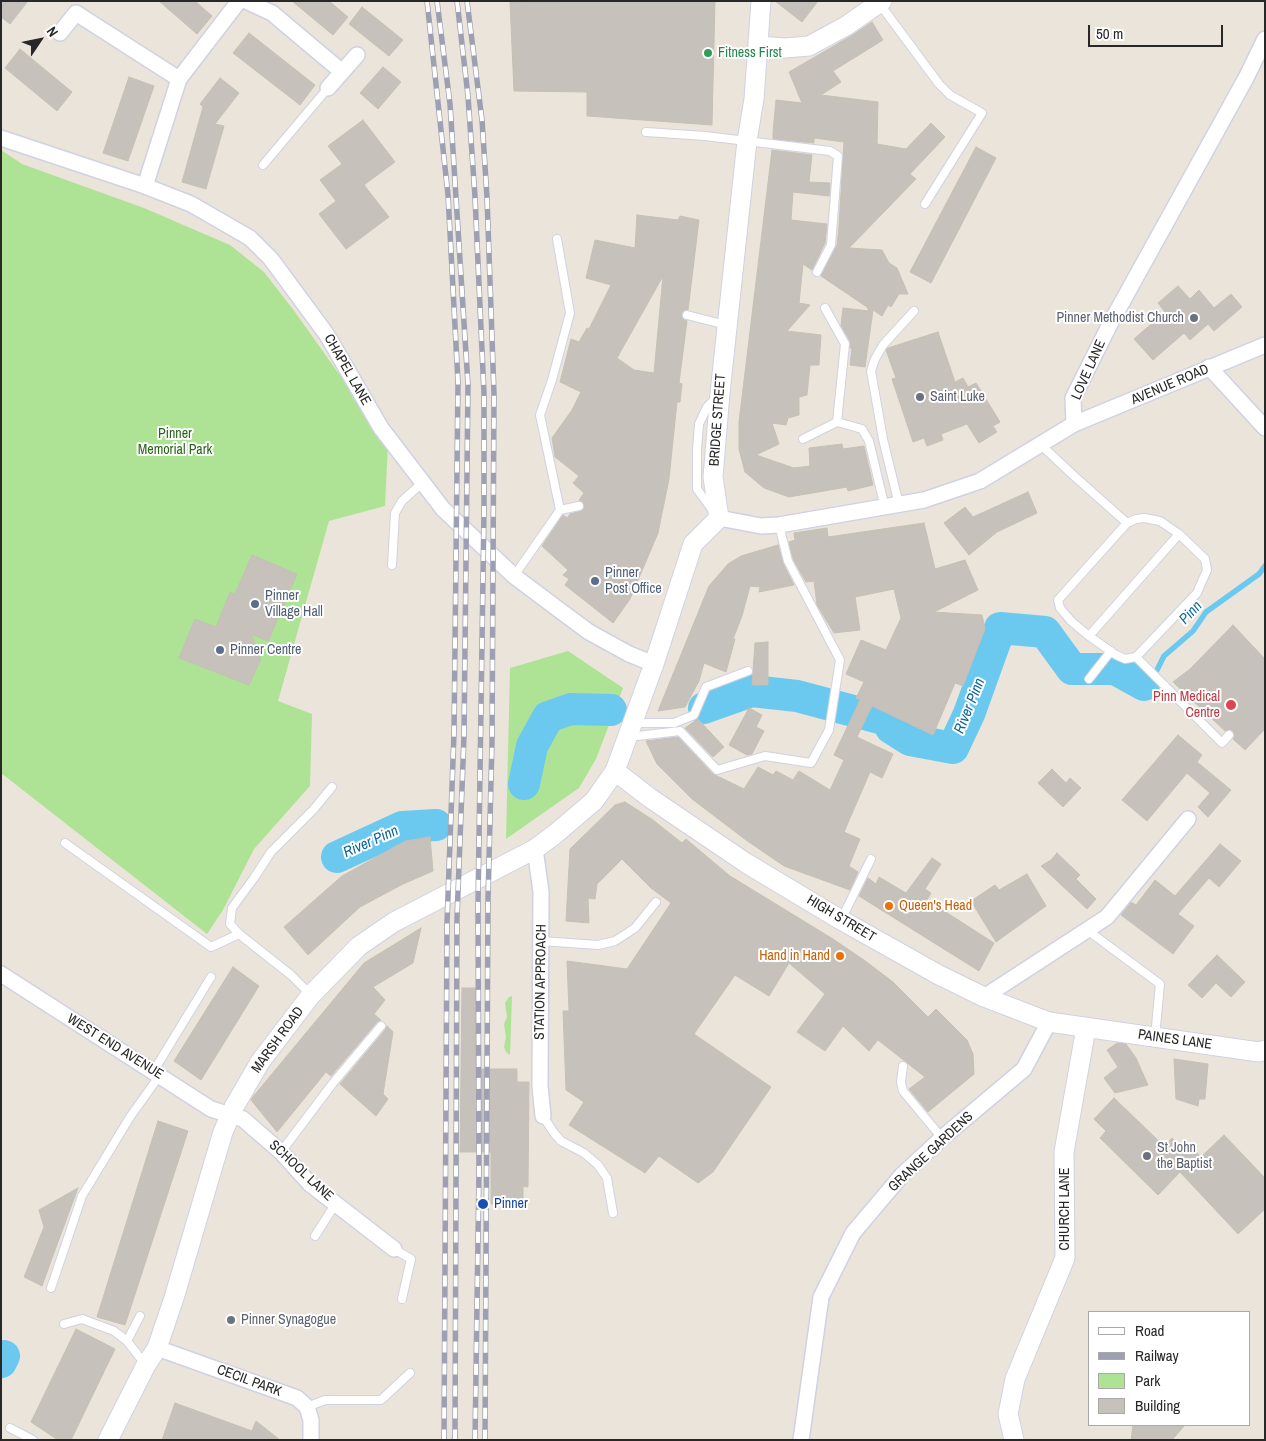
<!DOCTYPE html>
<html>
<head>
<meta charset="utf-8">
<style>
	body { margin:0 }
	#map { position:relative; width:1266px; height:1441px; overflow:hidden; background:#ebe4da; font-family:"Archivo Narrow",sans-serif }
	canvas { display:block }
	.frame { position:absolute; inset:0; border:2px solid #282828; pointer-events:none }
	.legend { position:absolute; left:1088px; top:1311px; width:162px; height:115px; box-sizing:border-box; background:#fff; border:1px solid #a9a9a9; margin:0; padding:6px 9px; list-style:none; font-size:15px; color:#282828 }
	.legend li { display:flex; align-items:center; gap:10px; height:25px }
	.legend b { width:25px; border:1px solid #a9a9a9 }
	.north { position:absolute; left:15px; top:15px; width:50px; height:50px; -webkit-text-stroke:4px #fff; paint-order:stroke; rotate:56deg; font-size:14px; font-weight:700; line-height:20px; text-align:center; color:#282828 }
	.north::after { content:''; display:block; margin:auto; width:18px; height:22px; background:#282828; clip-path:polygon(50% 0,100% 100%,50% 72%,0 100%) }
	.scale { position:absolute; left:1088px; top:25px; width:135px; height:22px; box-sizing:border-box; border:2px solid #282828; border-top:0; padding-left:6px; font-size:15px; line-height:18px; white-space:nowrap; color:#282828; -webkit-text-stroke:4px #fff; paint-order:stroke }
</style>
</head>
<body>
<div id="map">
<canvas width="1266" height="1441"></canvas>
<div class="frame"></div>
<ul class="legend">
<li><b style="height:6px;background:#fff"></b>Road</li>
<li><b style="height:6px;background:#9da0b3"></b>Railway</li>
<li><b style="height:14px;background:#aee395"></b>Park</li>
<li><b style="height:14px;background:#c6c1ba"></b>Building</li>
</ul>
<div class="north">N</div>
<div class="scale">50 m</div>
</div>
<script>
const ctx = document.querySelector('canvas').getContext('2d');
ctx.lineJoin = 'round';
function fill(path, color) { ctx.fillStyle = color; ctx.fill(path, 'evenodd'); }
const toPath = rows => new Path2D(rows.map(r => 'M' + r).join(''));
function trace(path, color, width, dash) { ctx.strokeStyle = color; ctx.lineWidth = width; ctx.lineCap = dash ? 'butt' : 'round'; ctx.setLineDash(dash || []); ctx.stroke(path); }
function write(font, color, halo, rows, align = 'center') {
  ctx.font = font + ' "Archivo Narrow",sans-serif'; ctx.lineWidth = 4; ctx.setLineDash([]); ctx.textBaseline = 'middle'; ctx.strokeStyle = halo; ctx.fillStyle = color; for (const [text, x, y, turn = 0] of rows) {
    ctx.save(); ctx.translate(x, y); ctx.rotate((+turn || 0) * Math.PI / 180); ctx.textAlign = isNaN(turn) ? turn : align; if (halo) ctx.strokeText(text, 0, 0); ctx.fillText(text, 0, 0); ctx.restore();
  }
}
fill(toPath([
	[1,150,22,164,144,208,230,245,264,272,295,312,388,443,385,506,329,521,278,701,312,714,310,786,254,849,223,910,207,934,1,773],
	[568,651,623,688,596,759,579,788,506,839,510,668],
	[512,996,510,1055,506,1052,504,1047,506,1037,504,1024,507,1017,505,1003,509,997]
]), '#aee395');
trace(toPath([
	[1144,685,1157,670,1164,656,1193,631,1206,612,1259,574,1265,566]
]), '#6bc9ef', 5.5);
trace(toPath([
	[704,708,752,691,797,696,887,720,891,728,910,740,953,748,969,714,1000,628,1045,632,1072,669,1115,669,1144,685],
	[524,784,532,746,548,717,571,709,611,710],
	[337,857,402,827,436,825],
	[1,1362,4,1356]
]), '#6bc9ef', 32);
const building = toPath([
	[1,1,28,1,10,24,1,17,1,1],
	[159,1,195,1,212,16,197,34,159,1],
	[292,1,329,1,348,17,333,35,292,1],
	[715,1,712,125,587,116,587,92,514,91,510,2,715,1],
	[775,1,818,1,802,22,775,1],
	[362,7,403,40,389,56,349,24,362,7],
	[872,22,883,40,833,71,841,82,821,95,878,102,877,144,906,149,931,123,945,137,910,174,916,179,849,248,882,250,889,263,897,268,908,294,899,294,891,307,888,305,882,316,873,310,865,367,850,365,852,348,850,348,850,341,841,326,843,308,869,311,867,307,821,276,837,245,839,226,844,142,814,138,814,143,773,139,773,132,776,100,802,103,789,72,851,36,872,22],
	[249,33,315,85,300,105,233,53,249,33],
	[20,49,72,92,57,111,5,68,20,49],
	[383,67,401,82,378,109,360,93,383,67],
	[129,77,154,86,128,161,103,153,129,77],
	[220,78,239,93,215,124,224,126,206,189,182,182,203,107,200,104,220,78],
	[363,120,395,162,364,185,389,217,346,249,319,214,336,201,320,180,342,164,328,146,363,120],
	[976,147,996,158,931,283,910,272,976,147],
	[772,150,812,155,809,182,830,183,829,196,793,192,791,220,827,224,825,243,812,270,803,264,799,303,810,305,787,331,821,335,819,365,810,365,807,395,799,397,799,415,788,418,786,425,772,423,779,444,756,455,794,468,810,466,809,448,842,444,843,449,864,446,873,485,848,491,847,487,789,497,764,488,745,472,739,449,739,422,772,150],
	[637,215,678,220,680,216,699,220,688,310,683,311,681,314,683,319,687,321,679,383,682,384,680,402,677,402,669,479,658,533,630,599,613,623,565,585,569,579,563,575,568,570,542,546,563,515,567,518,570,514,581,511,584,507,583,503,579,500,584,493,573,483,579,476,555,457,552,438,572,410,581,392,560,382,571,339,579,342,587,328,589,329,611,285,586,278,595,240,635,248,637,215],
	[663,276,654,373,634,370,617,358,663,276],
	[1178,286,1190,299,1199,290,1214,308,1231,294,1242,307,1214,331,1208,324,1190,340,1184,333,1153,360,1134,339,1165,312,1158,303,1178,286],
	[938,332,955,382,963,378,968,387,976,383,1000,422,993,426,997,432,979,443,967,424,941,434,943,440,927,446,924,438,913,442,892,379,896,378,886,350,888,348,938,332],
	[1028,492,1037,513,997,532,969,555,944,523,965,507,973,517,1028,492],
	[924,523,935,569,965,560,978,590,934,612,982,615,985,629,963,686,955,683,933,735,872,706,857,737,893,754,882,778,870,772,844,832,860,839,849,866,858,872,850,890,784,866,746,840,692,799,657,764,646,741,678,737,713,774,744,789,758,767,773,775,776,771,793,780,799,771,830,790,844,760,834,755,860,700,856,698,864,682,846,674,861,640,886,650,901,618,894,589,855,597,860,630,834,633,817,605,814,581,806,582,793,559,789,542,795,540,794,533,827,528,828,537,924,523],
	[778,545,783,563,794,585,759,592,760,587,750,586,742,616,733,639,735,639,726,672,704,663,699,681,685,707,658,711,709,586,728,564,741,556,778,545],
	[252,555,297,574,268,641,251,634,261,659,249,685,179,658,195,619,216,627,230,592,235,594,252,555],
	[1233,625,1265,659,1265,729,1245,750,1233,739,1235,736,1233,731,1230,729,1225,731,1173,682,1190,669,1233,625],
	[768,642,768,685,752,685,755,643,768,642],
	[749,708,762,715,756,727,764,731,752,754,747,755,729,745,749,708],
	[698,719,724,747,713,757,685,728,698,719],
	[1178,735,1202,755,1197,762,1231,790,1208,817,1198,807,1210,793,1187,773,1147,821,1122,800,1178,735],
	[1052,769,1066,783,1070,778,1081,788,1063,807,1038,783,1052,769],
	[625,802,653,820,682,843,686,839,730,876,833,939,864,960,893,982,928,1017,936,1009,967,1040,973,1054,974,1074,928,1112,909,1089,925,1077,878,1040,869,1051,843,1026,825,1051,797,1032,825,994,789,963,769,996,735,975,694,1034,771,1087,713,1172,698,1183,659,1156,645,1173,569,1125,584,1102,566,1090,563,1011,569,1011,567,961,627,969,671,903,651,888,622,859,597,884,595,899,588,898,589,923,566,921,570,849,615,805,625,802],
	[430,837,433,871,403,884,360,907,308,955,284,927,342,876,405,841,430,837],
	[1220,844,1241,861,1219,887,1209,878,1178,914,1194,926,1173,954,1121,915,1131,902,1136,905,1155,880,1175,896,1220,844],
	[1057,853,1080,875,1076,879,1096,899,1087,909,1041,866,1051,860,1057,853],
	[932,858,941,864,925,889,931,893,927,900,994,943,979,971,859,896,868,878,876,884,879,877,906,893,932,858],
	[1027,874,1046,906,996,942,971,901,995,885,999,890,1027,874],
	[421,928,413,963,373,987,385,1000,374,1014,381,1020,377,1022,331,1076,326,1072,277,1132,251,1100,252,1098,364,963,421,928],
	[1217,955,1245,982,1231,997,1216,983,1202,998,1188,985,1217,955],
	[233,967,259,986,201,1080,174,1061,233,967],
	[462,988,477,988,476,1069,517,1069,517,1082,529,1082,528,1187,523,1186,523,1204,491,1204,491,1152,460,1152,462,988],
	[387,1026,393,1032,383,1094,388,1099,376,1116,340,1084,385,1030,387,1026],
	[1117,1043,1126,1044,1136,1058,1148,1085,1115,1093,1104,1078,1118,1067,1107,1050,1117,1043],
	[1174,1059,1208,1064,1205,1099,1199,1099,1198,1106,1176,1099,1174,1059],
	[1114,1098,1164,1146,1172,1138,1184,1151,1190,1145,1201,1157,1224,1135,1265,1178,1265,1209,1238,1234,1180,1172,1158,1195,1100,1138,1106,1131,1094,1119,1114,1098],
	[158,1121,188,1131,125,1325,97,1317,158,1121],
	[78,1188,55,1250,42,1286,24,1277,44,1227,39,1210,78,1188],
	[76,1329,115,1349,71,1440,58,1440,31,1422,76,1329],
	[175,1403,252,1431,256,1421,280,1440,162,1440,175,1403],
	[1133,1425,1185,1425,1172,1440,1131,1440,1133,1425]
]);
fill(building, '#c6c1ba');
trace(building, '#c6c0b4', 1);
const service = toPath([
	[879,3,939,84,950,95,982,113,925,204],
	[646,132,705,136,830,151,838,156,831,245,817,272],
	[263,165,328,88],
	[825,308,845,344,837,422],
	[687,315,726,325],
	[803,439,837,422,862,429,869,441,885,508],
	[1041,445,1073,475,1127,523],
	[899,505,883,439,871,371,875,359,883,345,914,311],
	[560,510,579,506],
	[713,511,697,489,697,450,699,424,707,407,716,398],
	[1144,518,1160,521,1179,534,1205,559,1207,570,1197,593,1136,657,1125,659,1116,655,1089,636,1071,621,1060,608,1058,600,1127,523,1136,519,1144,518],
	[392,565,395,513,402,501,422,483],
	[514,576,560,510,540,415,552,380,570,313,557,239],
	[1089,636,1179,534],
	[1136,657,1222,743,1229,735],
	[1089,679,1111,651],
	[634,723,674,723,694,715,706,687,748,671],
	[629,737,680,731,717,770,765,756,811,763,829,730,840,660,788,561,779,525],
	[65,843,211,947,239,934],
	[841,920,871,859],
	[1087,930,1160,984,1155,1037],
	[541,941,598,945,615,941,635,928,656,902],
	[311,995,291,975,239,934,230,924,232,908,254,878,271,852,313,810,332,787],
	[903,1066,901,1082,903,1091,942,1138],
	[153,1072,211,977],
	[543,1116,554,1133,561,1141,584,1153,598,1165,607,1178,613,1213],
	[281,1152,333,1083,381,1026],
	[315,1236,336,1203],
	[394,1249,411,1259,402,1299],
	[51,1288,82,1196,130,1117,160,1075],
	[140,1316,127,1341,145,1364],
	[64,1324,82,1319,114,1331,127,1341],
	[307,1407,325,1400,381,1400,410,1373],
	[10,1428,33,1440]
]);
const minor = toPath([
	[246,1,272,13,341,71],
	[60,33,76,13,179,79],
	[328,88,357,55],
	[1,138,145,186,191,204,250,238,271,259,327,335,381,428,443,509,514,576,558,609,589,632,629,654,654,664],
	[145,186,179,79,239,1],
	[1209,367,1265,428],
	[1074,424,1073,398,1110,324,1246,78,1265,39],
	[719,518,761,526,779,525,924,500,980,481,1074,424,1265,345],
	[535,849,541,892,540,1086,543,1116],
	[1,974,211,1109,243,1119,281,1152,310,1184,394,1249],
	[984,997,1107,917,1188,819],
	[157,1348,297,1398,307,1407,311,1420,311,1440],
	[801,1440,821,1297,853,1233,902,1175,942,1138,1024,1069,1049,1022]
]);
const tertiary = toPath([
	[758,46,785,48,809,46,846,26,882,1],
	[615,771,650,798,746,863,841,920,939,975,984,997,1049,1022,1259,1052,1265,1050],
	[108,1440,146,1365,157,1348,174,1298,212,1169,223,1132,234,1107,260,1062,311,995,359,946,394,922,535,849,554,835,594,801,615,771,654,664,693,544,719,518,713,477,720,393,747,141,754,99,761,1],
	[1014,1440,1008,1414,1015,1379,1065,1258,1064,1152,1086,1028]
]);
trace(service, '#cfd2e2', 10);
trace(minor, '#cfd2e2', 18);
trace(tertiary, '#cfd2e2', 21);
trace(service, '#fff', 8);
trace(minor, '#fff', 15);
trace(tertiary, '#fff', 19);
const rail = toPath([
	[427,1,448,195,458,382,454,733,447,923,444,1440],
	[437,1,450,104,468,385,464,736,457,918,455,1440],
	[457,1,468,96,475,197,484,394,484,511,478,905,479,1171,475,1440],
	[467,1,482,120,487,197,494,394,492,742,488,899,485,1440]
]);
trace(rail, '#9da0b3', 5.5);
trace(rail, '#fff', 4, [11]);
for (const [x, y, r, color] of [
	[708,53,5,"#2e9e5b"],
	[1194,318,5,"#6b7280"],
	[920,397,5,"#6b7280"],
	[595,581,5,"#5c6f8a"],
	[255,604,5,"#5c6f8a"],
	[220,650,5,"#5c6f8a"],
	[1231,705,6,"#e0444e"],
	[889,906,5,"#e8710a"],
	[840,956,5,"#e8710a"],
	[1147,1156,5,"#6b7280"],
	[483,1204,6,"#1a4fb4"],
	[231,1320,5,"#6b7280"]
]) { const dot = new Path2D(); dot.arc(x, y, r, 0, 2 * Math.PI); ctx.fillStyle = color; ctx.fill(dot); trace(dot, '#fff', 2); }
write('14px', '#27864d', '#fff', [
	["Fitness First",718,53]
], 'left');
write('14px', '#5b616d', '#fff', [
	["Pinner Methodist Church",1184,318,"right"],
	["Saint Luke",930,397],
	["St John",1157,1148],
	["the Baptist",1157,1164],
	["Pinner Synagogue",241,1320]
], 'left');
write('14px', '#282828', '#fff', [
	["CHAPEL LANE",347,370,60],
	["LOVE LANE",1089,370,-66],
	["AVENUE ROAD",1170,385,-23],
	["BRIDGE STREET",718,420,-86],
	["HIGH STREET",841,919,31],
	["STATION APPROACH",541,982,-89],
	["MARSH ROAD",278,1040,-54],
	["PAINES LANE",1175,1040,8],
	["WEST END AVENUE",115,1047,32],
	["GRANGE GARDENS",931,1152,-43],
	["SCHOOL LANE",301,1171,43],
	["CHURCH LANE",1065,1209,-90],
	["CECIL PARK",249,1381,20]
]);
write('14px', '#276519', '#fff', [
	["Pinner",175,434],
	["Memorial Park",175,450]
]);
write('14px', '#4e5e75', '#fff', [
	["Pinner",605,573],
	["Post Office",605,589],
	["Pinner",265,596],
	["Village Hall",265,612],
	["Pinner Centre",230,650]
], 'left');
write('14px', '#be3a42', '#fff', [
	["Pinn Medical",1220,697],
	["Centre",1220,713]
], 'right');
write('14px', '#c56008', '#fff', [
	["Queen's Head",899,906],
	["Hand in Hand",830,956,"right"]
], 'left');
write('14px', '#164399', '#fff', [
	["Pinner",494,1204]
], 'left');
write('italic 15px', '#0c6699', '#fff', [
	["Pinn",1191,613,-47],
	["River Pinn",970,706,-68],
	["River Pinn",371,842,-24]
]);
</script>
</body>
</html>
